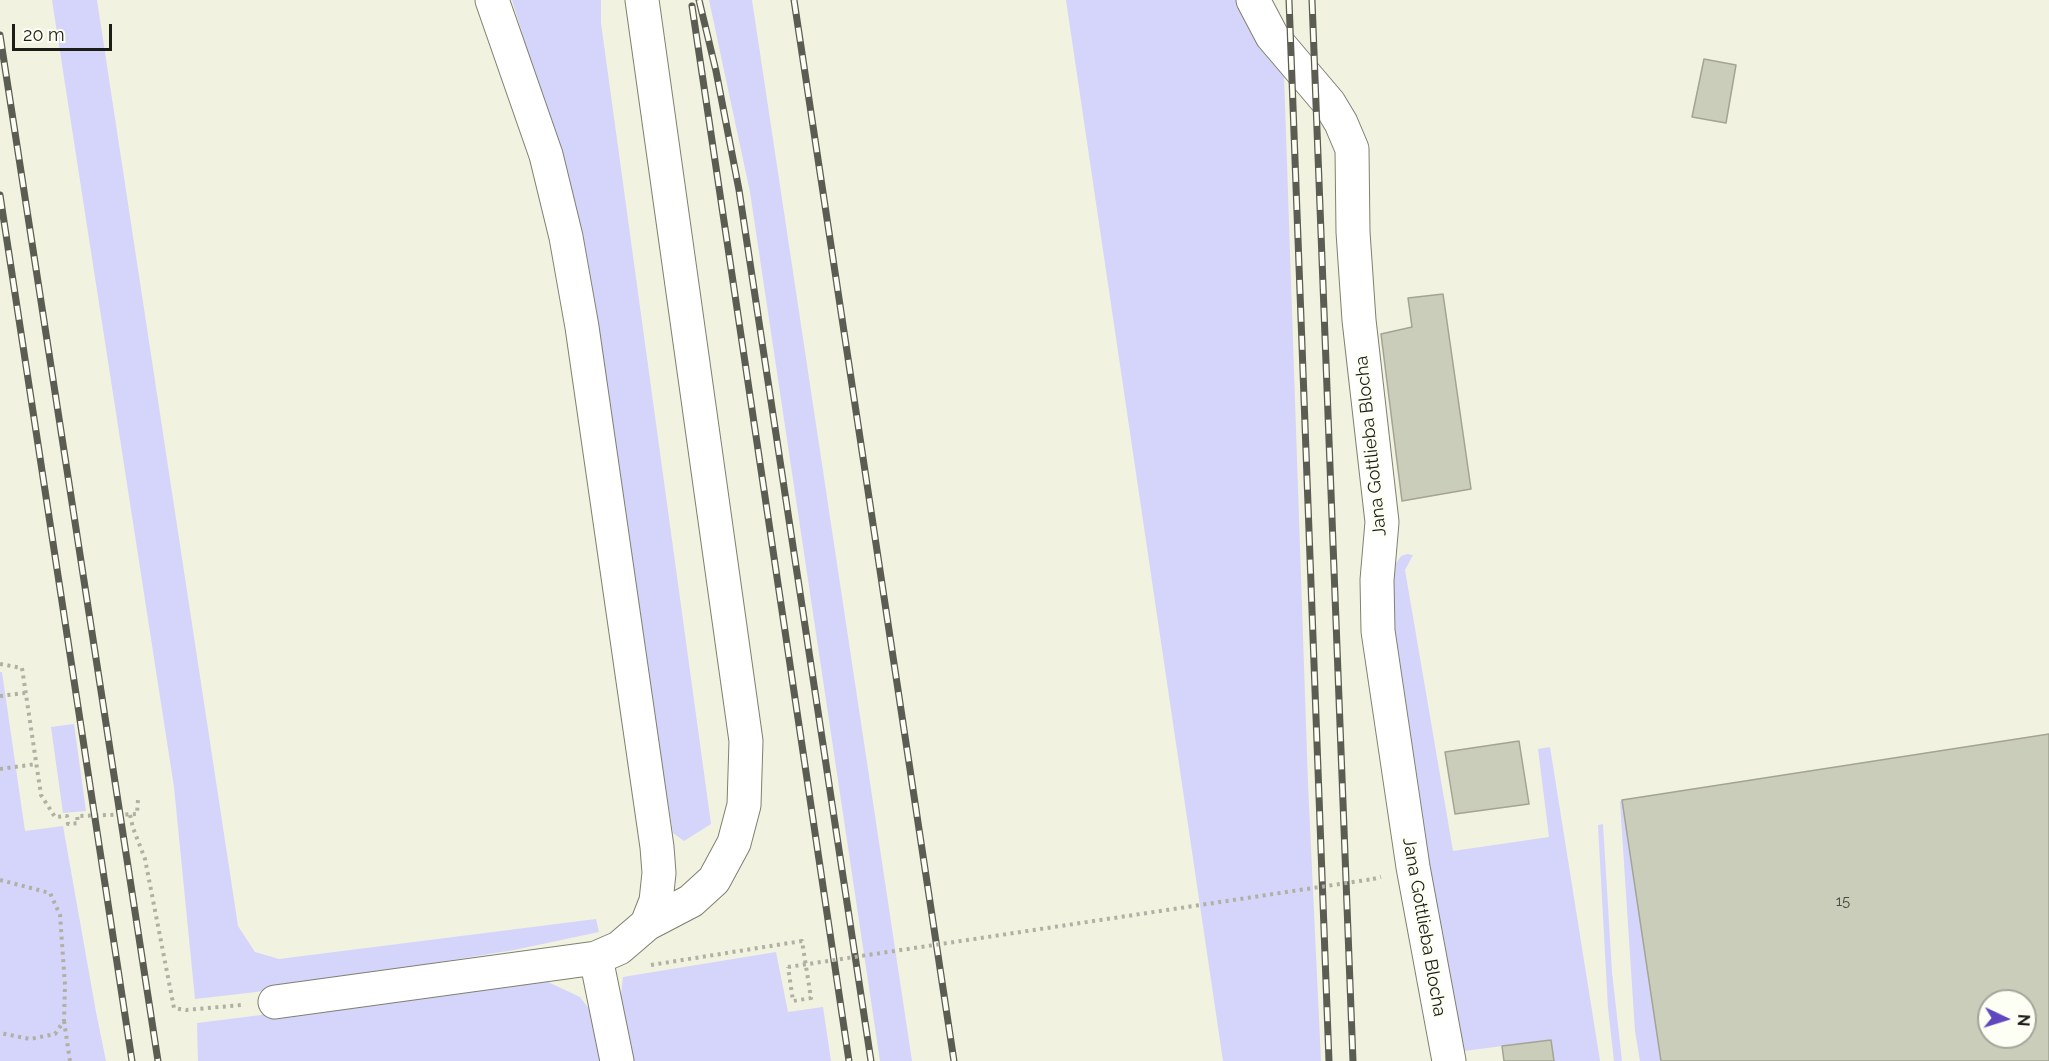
<!DOCTYPE html>
<html>
<head>
<meta charset="utf-8">
<style>
	body { margin:0 }
	#map { position:relative; width:2049px; height:1061px; overflow:hidden; background:#f1f2e0; font-family:Raleway,sans-serif }
	canvas { display:block }
	.north { position:absolute; left:1977px; top:989px; width:60px; height:60px; box-sizing:border-box; background:#fefff4; border:2px solid #a4a59b; border-radius:50%; rotate:94deg; font-size:16px; font-weight:700; line-height:24px; text-align:center; color:#1c1d16 }
	.north::after { content:''; display:block; margin:auto; width:21px; height:27px; background:#5e47bf; clip-path:polygon(50% 0,100% 100%,50% 72%,0 100%) }
	.scale { position:absolute; left:12px; top:24px; width:100px; height:27px; box-sizing:border-box; border:3px solid #1c1d16; border-top:0; padding-left:8px; font-size:18px; line-height:21px; white-space:nowrap; color:#1c1d16; -webkit-text-stroke:4px #fefff4; paint-order:stroke }
</style>
</head>
<body>
<div id="map">
<canvas width="2049" height="1061"></canvas>
<div class="north">N</div>
<div class="scale">20 m</div>
</div>
<script>
const ctx = document.querySelector('canvas').getContext('2d');
ctx.lineJoin = 'round';
function fill(path, color) { ctx.fillStyle = color; ctx.fill(path, 'evenodd'); }
const toPath = rows => new Path2D(rows.map(r => 'M' + r).join(''));
function trace(path, color, width, dash) { ctx.strokeStyle = color; ctx.lineWidth = width; ctx.lineCap = dash ? 'butt' : 'round'; ctx.setLineDash(dash || []); ctx.stroke(path); }
function write(font, color, halo, rows, align = 'center') {
  ctx.font = font + ' Raleway,sans-serif'; ctx.lineWidth = 6; ctx.setLineDash([]); ctx.textBaseline = 'middle'; ctx.strokeStyle = halo; ctx.fillStyle = color; for (const [text, x, y, turn = 0] of rows) {
    ctx.save(); ctx.translate(x, y); ctx.rotate((+turn || 0) * Math.PI / 180); ctx.textAlign = isNaN(turn) ? turn : align; if (halo) ctx.strokeText(text, 0, 0); ctx.fillText(text, 0, 0); ctx.restore();
  }
}
fill(toPath([
	[52,0,97,0,238,926,255,952,279,959,596,919,599,932,514,950,256,992,195,999,174,787],
	[512,0,601,0,601,23,711,824,684,841,673,833,569,187],
	[709,0,752,0,912,1061,880,1061,750,192],
	[1066,0,1246,0,1284,75,1308,784,1321,1061,1223,1061],
	[1407,554,1413,555,1405,570,1453,851,1549,837,1538,749,1550,747,1600,1061,1554,1061,1550,1040,1456,1052,1390,660,1393,568,1401,556],
	[0,672,2,672,25,831,63,826,96,1012,106,1061,0,1061],
	[74,724,86,811,63,813,51,727],
	[1622,800,1661,1061,1640,1061,1635,1031,1620,802],
	[1603,824,1612,972,1622,1061,1614,1061,1608,1008,1598,825],
	[776,952,788,1012,823,1007,831,1061,628,1061,620,1005,623,977],
	[548,982,580,997,590,1010,603,1061,198,1061,197,1023,502,985]
]), '#d5d4fb');
const building = toPath([
	[1704,59,1736,65,1726,123,1692,117,1704,59],
	[1443,294,1471,489,1402,501,1381,334,1412,327,1408,298,1443,294],
	[2049,734,2049,1061,1661,1061,1622,800,2049,734],
	[1989,1001,2025,1001,2025,1037,1989,1037,1989,1001],
	[1519,741,1529,804,1455,814,1445,752,1519,741],
	[1551,1040,1554,1061,1504,1061,1502,1046,1551,1040]
]);
fill(building, '#cbcdbb');
trace(building, '#a3a493', 1.5);
const minor = toPath([
	[492,0,546,155,566,237,582,327,657,847,659,873,656,901,647,924,619,948,596,958,617,1061],
	[642,0,746,741,744,805,734,843,714,880,691,901,647,924],
	[1253,0,1272,36,1329,103,1341,123,1352,149,1353,232,1359,320,1382,522,1377,580,1378,631,1413,867,1449,1061],
	[275,1002,596,958]
]);
trace(minor, '#7f8070', 35);
trace(toPath([
	[0,664,22,668,41,795,55,817,67,816,68,824,78,823,77,816,137,814,138,800],
	[0,696,25,693],
	[0,769,36,764],
	[130,815,133,828,145,859,174,1008,186,1010,242,1005],
	[1373,879,1381,877],
	[0,880,50,893,60,915,65,985,64,1021,55,1034,30,1039,0,1033],
	[651,965,802,941,811,998,793,1001,788,967],
	[64,1021,70,1061]
]), '#b0b1a3', 4, [3, 4.5]);
trace(minor, '#fff', 33);
const rail = toPath([
	[699,0,716,71,739,190,871,1061],
	[794,0,954,1061],
	[1289,0,1329,1061],
	[1312,0,1353,1061],
	[692,6,849,1061],
	[0,35,158,1061],
	[0,195,132,1061]
]);
trace(rail, '#5b5c52', 7);
trace(rail, '#fefff4', 4.5, [14]);
trace(toPath([
	[788,967,1373,879]
]), '#b0b1a3', 4, [3, 4.5]);
write('15px', '#48493f', null, [
	["15",1843,901]
]);
write('18px', '#1c1d16', '#fefff4', [
	["Jana Gottlieba Blocha",1371,446,-96],
	["Jana Gottlieba Blocha",1424,927,80]
]);
</script>
</body>
</html>
